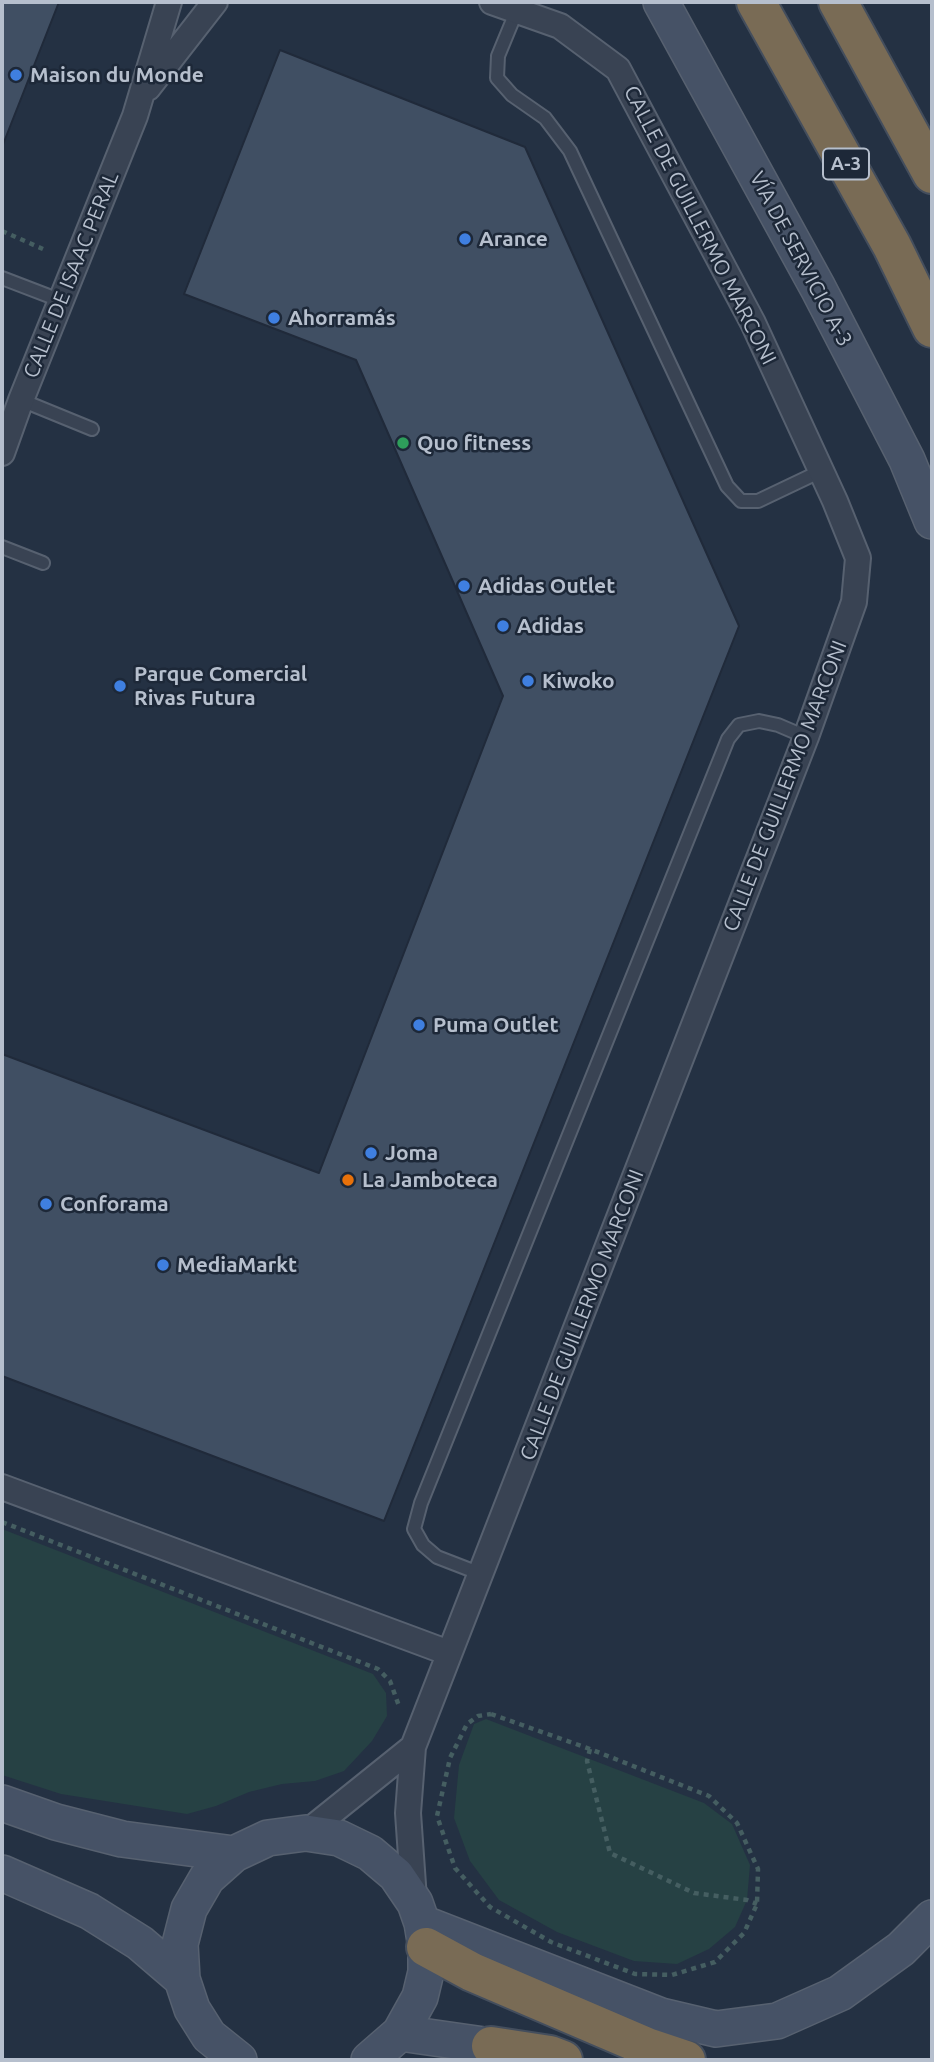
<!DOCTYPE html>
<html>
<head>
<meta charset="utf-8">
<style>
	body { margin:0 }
	#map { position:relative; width:934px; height:2062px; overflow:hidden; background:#243143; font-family:Ubuntu,sans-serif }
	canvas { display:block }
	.frame { position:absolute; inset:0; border:4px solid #b6bfcd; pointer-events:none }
</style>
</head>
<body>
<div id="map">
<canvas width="934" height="2062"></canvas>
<div class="frame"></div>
</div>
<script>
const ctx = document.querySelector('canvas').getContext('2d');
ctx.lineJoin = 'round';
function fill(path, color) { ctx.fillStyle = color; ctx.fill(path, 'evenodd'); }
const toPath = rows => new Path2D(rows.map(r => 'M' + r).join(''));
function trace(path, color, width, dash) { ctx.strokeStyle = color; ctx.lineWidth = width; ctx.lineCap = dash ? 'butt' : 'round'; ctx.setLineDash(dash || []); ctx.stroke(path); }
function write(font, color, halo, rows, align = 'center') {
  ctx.font = font + ' Ubuntu,sans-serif'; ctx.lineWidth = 5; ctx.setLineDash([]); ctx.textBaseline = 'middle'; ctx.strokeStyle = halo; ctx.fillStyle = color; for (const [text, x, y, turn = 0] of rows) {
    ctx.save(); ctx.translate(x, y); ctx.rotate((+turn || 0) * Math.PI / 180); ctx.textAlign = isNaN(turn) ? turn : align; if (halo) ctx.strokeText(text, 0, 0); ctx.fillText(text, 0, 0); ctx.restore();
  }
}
fill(toPath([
	[2,1529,373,1674,386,1693,387,1716,372,1741,344,1771,315,1781,282,1784,249,1792,216,1806,187,1814,61,1794,2,1775],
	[486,1719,704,1803,732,1824,750,1865,747,1900,735,1927,709,1949,677,1964,634,1961,557,1932,499,1900,470,1861,454,1818,459,1765,474,1724]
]), '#264144');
const building = toPath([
	[2,2,59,2,2,147,2,2],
	[280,50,525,147,739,626,384,1521,2,1376,2,1054,319,1173,503,696,356,360,184,294,280,50]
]);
fill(building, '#404f63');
trace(building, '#202a3a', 2);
const service = toPath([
	[517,10,498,56,497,78,512,95,545,118,570,151,727,486,741,501,758,501,821,471],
	[2,278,62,301],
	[21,400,92,429],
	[2,547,43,563],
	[481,1574,437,1557,423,1545,414,1529,421,1503,728,739,739,725,759,721,778,725,806,737]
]);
const minor = toPath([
	[148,88,215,2],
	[2,453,21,400,135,116,169,2],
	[2,1487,449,1653],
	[306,1833,413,1747],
	[414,1899,408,1813,413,1747,806,737,854,602,858,558,835,501,753,323,618,69,560,26,492,2]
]);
const secondary = toPath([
	[661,2,818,288,907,460,932,521],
	[2,1803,56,1822,122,1839,234,1854],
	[2,1873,89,1911,140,1943,182,1979],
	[422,1923,661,2016,716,2029,777,2021,840,1993,901,1949,932,1918],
	[400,2033,491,2046,516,2060],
	[239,2060,209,2036,192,2009,182,1979,180,1944,189,1909,207,1878,234,1854,268,1838,306,1833,339,1838,370,1853,396,1875,415,1903,422,1923,426,1947,426,1972,420,1997,400,2033,369,2060]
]);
const motorway = toPath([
	[756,2,892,246,932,328],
	[838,2,932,174],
	[426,1947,472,1972,647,2047,686,2060],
	[491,2046,550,2055,563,2060]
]);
trace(service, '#576170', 16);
trace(minor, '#576170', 28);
trace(secondary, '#576170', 38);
trace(motorway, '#444e5d', 42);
trace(toPath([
	[2,231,43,249],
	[2,1522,378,1669,390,1681,399,1706],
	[491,1714,590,1749,709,1796,737,1823,758,1869,757,1904,744,1933,715,1962,672,1975,635,1974,551,1942,490,1907,455,1868,437,1816,450,1758,467,1724,478,1716,491,1714],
	[590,1749,587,1761,610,1853,694,1893,747,1900,757,1904]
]), '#455e61', 4.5, [5, 5]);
trace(service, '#394353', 12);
trace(minor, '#394353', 24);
trace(secondary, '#465266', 35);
trace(motorway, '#796b55', 38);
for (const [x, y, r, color] of [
	[16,75,7,"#3f7fe0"],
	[465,239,7,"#3f7fe0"],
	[274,318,7,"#3f7fe0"],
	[403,443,7,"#2e9e5b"],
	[464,586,7,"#3f7fe0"],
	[503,626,7,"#3f7fe0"],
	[528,681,7,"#3f7fe0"],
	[120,686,7,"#3f7fe0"],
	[419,1025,7,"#3f7fe0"],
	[371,1153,7,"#3f7fe0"],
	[348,1180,7,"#e8710a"],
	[46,1204,7,"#3f7fe0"],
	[163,1265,7,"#3f7fe0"]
]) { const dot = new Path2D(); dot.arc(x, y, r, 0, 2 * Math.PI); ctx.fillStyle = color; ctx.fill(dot); trace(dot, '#1d2838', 2.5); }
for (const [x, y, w] of [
	[846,164,46]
]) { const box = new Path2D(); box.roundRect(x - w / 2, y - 15.5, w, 31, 5); ctx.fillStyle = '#1d2838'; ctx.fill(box); trace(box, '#b6bfcd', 2); }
write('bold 19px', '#b6bfcd', null, [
	["A-3",846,164]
]);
write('bold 21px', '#b6bfcd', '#1d2838', [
	["Maison du Monde",30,75],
	["Arance",479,239],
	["Ahorramás",288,318],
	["Quo fitness",417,443],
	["Adidas Outlet",478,586],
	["Adidas",517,626],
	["Parque Comercial",134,674],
	["Rivas Futura",134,698],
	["Kiwoko",542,681],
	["Puma Outlet",433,1025],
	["Joma",385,1153],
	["La Jamboteca",362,1180],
	["Conforama",60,1204],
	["MediaMarkt",177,1265]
], 'left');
write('21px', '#b6bfcd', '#1d2838', [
	["CALLE DE GUILLERMO MARCONI",700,225,63],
	["VÍA DE SERVICIO A-3",801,259,62],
	["CALLE DE ISAAC PERAL",71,275,-68],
	["CALLE DE GUILLERMO MARCONI",785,786,-69],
	["CALLE DE GUILLERMO MARCONI",582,1315,-69]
]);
</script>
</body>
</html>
